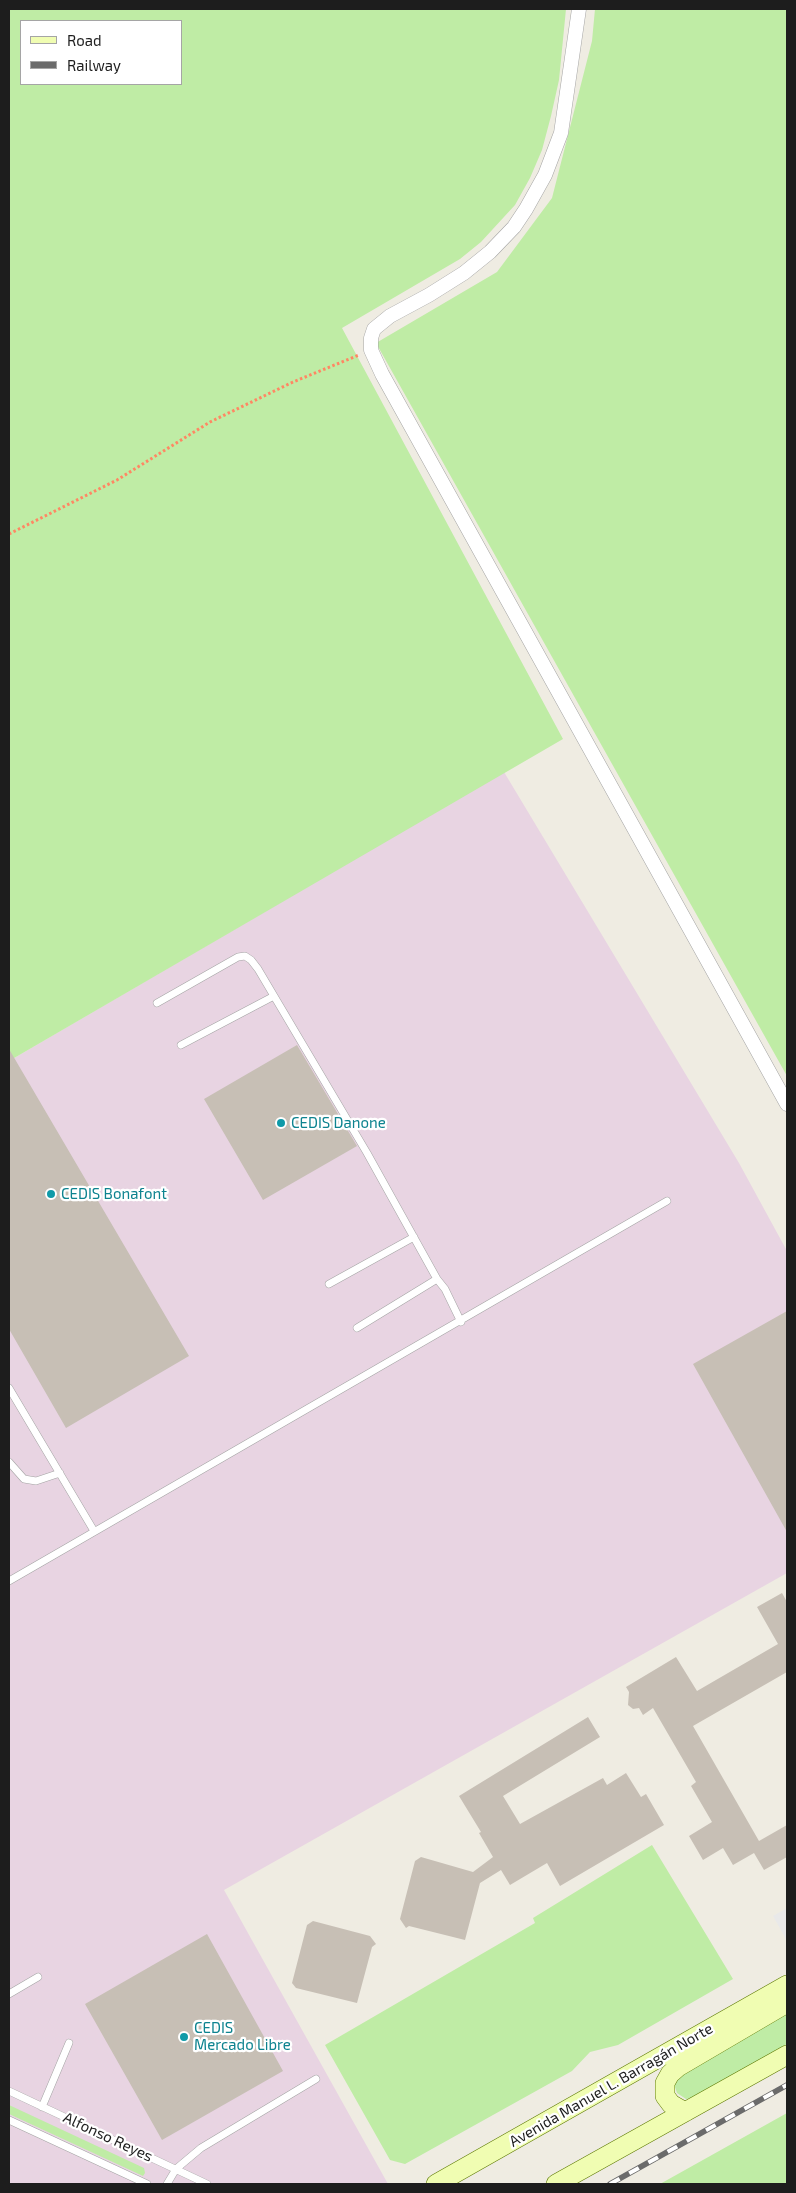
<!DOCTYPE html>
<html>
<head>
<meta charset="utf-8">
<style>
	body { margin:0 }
	#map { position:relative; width:796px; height:2193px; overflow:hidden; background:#efece2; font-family:"Exo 2",sans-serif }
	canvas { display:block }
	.frame { position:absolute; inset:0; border:10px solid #1d1d1d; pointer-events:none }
	.legend { position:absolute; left:20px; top:20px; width:162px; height:65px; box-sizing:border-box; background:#fff; border:1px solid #a5a5a5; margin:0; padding:6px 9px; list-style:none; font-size:15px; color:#1d1d1d }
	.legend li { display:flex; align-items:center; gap:10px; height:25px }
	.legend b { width:25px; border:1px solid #a5a5a5 }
</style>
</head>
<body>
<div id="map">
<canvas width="796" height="2193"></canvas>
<div class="frame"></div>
<ul class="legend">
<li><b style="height:6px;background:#f0fdb2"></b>Road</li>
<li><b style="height:6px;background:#6b6b6b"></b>Railway</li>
</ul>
</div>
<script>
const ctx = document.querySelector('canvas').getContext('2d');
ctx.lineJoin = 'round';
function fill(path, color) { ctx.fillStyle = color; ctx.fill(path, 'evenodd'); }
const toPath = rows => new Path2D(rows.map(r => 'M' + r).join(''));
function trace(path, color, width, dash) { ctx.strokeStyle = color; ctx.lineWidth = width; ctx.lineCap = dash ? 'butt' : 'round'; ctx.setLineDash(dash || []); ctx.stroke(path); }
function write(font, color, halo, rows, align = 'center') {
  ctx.font = font + ' "Exo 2",sans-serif'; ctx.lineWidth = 4.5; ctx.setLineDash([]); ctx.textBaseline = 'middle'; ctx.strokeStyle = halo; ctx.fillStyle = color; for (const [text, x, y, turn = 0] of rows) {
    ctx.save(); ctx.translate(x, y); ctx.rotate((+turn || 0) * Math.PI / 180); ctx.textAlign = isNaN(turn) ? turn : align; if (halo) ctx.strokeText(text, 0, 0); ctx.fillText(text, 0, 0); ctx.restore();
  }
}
fill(toPath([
	[504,772,739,1163,787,1251,787,1573,224,1890,388,2184,9,2184,9,1061]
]), '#e8d4e2');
fill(toPath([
	[9,9,566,9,559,80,551,116,542,150,530,178,515,205,481,242,460,259,342,328,563,739,9,1061],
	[21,21,181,21,181,84,21,84],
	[595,9,787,9,787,1076,376,343,497,272,552,198,592,41],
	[652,1845,733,1979,618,2045,590,2052,572,2071,405,2164,390,2160,325,2045,535,1923,533,1918],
	[787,2014,787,2044,694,2098,686,2099,677,2093,674,2084,679,2074],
	[9,2105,144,2168,145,2173,143,2176,9,2114],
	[787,2113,787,2184,660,2184]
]), '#bfeca5');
fill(toPath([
	[787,1908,787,1941,773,1916]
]), '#e9e9e9');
fill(toPath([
	[297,1045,357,1146,263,1200,204,1099],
	[9,1049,189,1356,66,1428,9,1329],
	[787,1311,787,1532,693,1364],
	[782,1593,787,1602,787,1672,693,1726,759,1841,787,1825,787,1857,764,1870,754,1853,733,1865,723,1848,703,1860,689,1836,712,1822,691,1786,696,1782,653,1708,643,1715,639,1708,633,1709,628,1705,629,1692,626,1687,676,1657,697,1691,778,1644,757,1607],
	[588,1717,600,1737,503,1796,520,1824,603,1778,607,1785,626,1773,641,1797,646,1794,664,1825,560,1886,547,1863,510,1885,501,1870,480,1883,465,1940,409,1926,406,1928,400,1919,415,1861,421,1857,473,1872,493,1857,479,1833,481,1832,459,1796],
	[313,1921,370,1936,376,1944,372,1947,357,2003,296,1988,292,1983,307,1925],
	[207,1934,283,2071,162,2140,85,2004]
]), '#c7bfb5');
const lane = toPath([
	[157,1003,238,957,245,956,251,960,258,969,367,1153,437,1279,445,1289,461,1322],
	[181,1045,274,996],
	[329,1284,414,1237],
	[357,1328,437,1279],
	[9,1388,94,1531],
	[9,1462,24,1479,36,1481,60,1473],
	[9,1581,667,1201],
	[9,1994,38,1977],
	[9,2091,207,2184],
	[42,2107,69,2043],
	[9,2120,147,2184],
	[167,2184,176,2169,201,2148,316,2079]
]);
const street = toPath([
	[579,9,561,133,545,175,526,209,514,227,490,252,464,273,429,295,390,316,374,329,371,338,371,350,382,374,787,1104]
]);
const secondary = toPath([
	[685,2112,671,2104,665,2096,665,2083,670,2074,678,2067,787,2003],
	[436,2184,787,1985],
	[556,2184,787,2055]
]);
trace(lane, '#a4a4a4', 8);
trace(street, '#a4a4a4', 15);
trace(secondary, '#5c7800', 20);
trace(toPath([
	[9,534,117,480,210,422,293,382,359,355]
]), '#ff8763', 3, [2.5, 2.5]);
trace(lane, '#fff', 7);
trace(street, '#fff', 14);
trace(secondary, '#f0fdb2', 19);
const rail = toPath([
	[610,2184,787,2085]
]);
trace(rail, '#6b6b6b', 5.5);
trace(rail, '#fff', 4, [11]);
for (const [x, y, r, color] of [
	[281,1123,5,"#0f9aa8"],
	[51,1194,5,"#0f9aa8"],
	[184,2037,5,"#0f9aa8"]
]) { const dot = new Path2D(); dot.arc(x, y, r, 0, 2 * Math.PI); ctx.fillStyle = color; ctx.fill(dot); trace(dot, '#fff', 2); }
write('15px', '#0d838f', '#fff', [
	["CEDIS Danone",291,1123],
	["CEDIS Bonafont",61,1194],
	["CEDIS",194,2028],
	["Mercado Libre",194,2045]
], 'left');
write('15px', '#1d1d1d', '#fff', [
	["Avenida Manuel L. Barragán Norte",611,2085,-30],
	["Alfonso Reyes",108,2137,25]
]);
</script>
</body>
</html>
